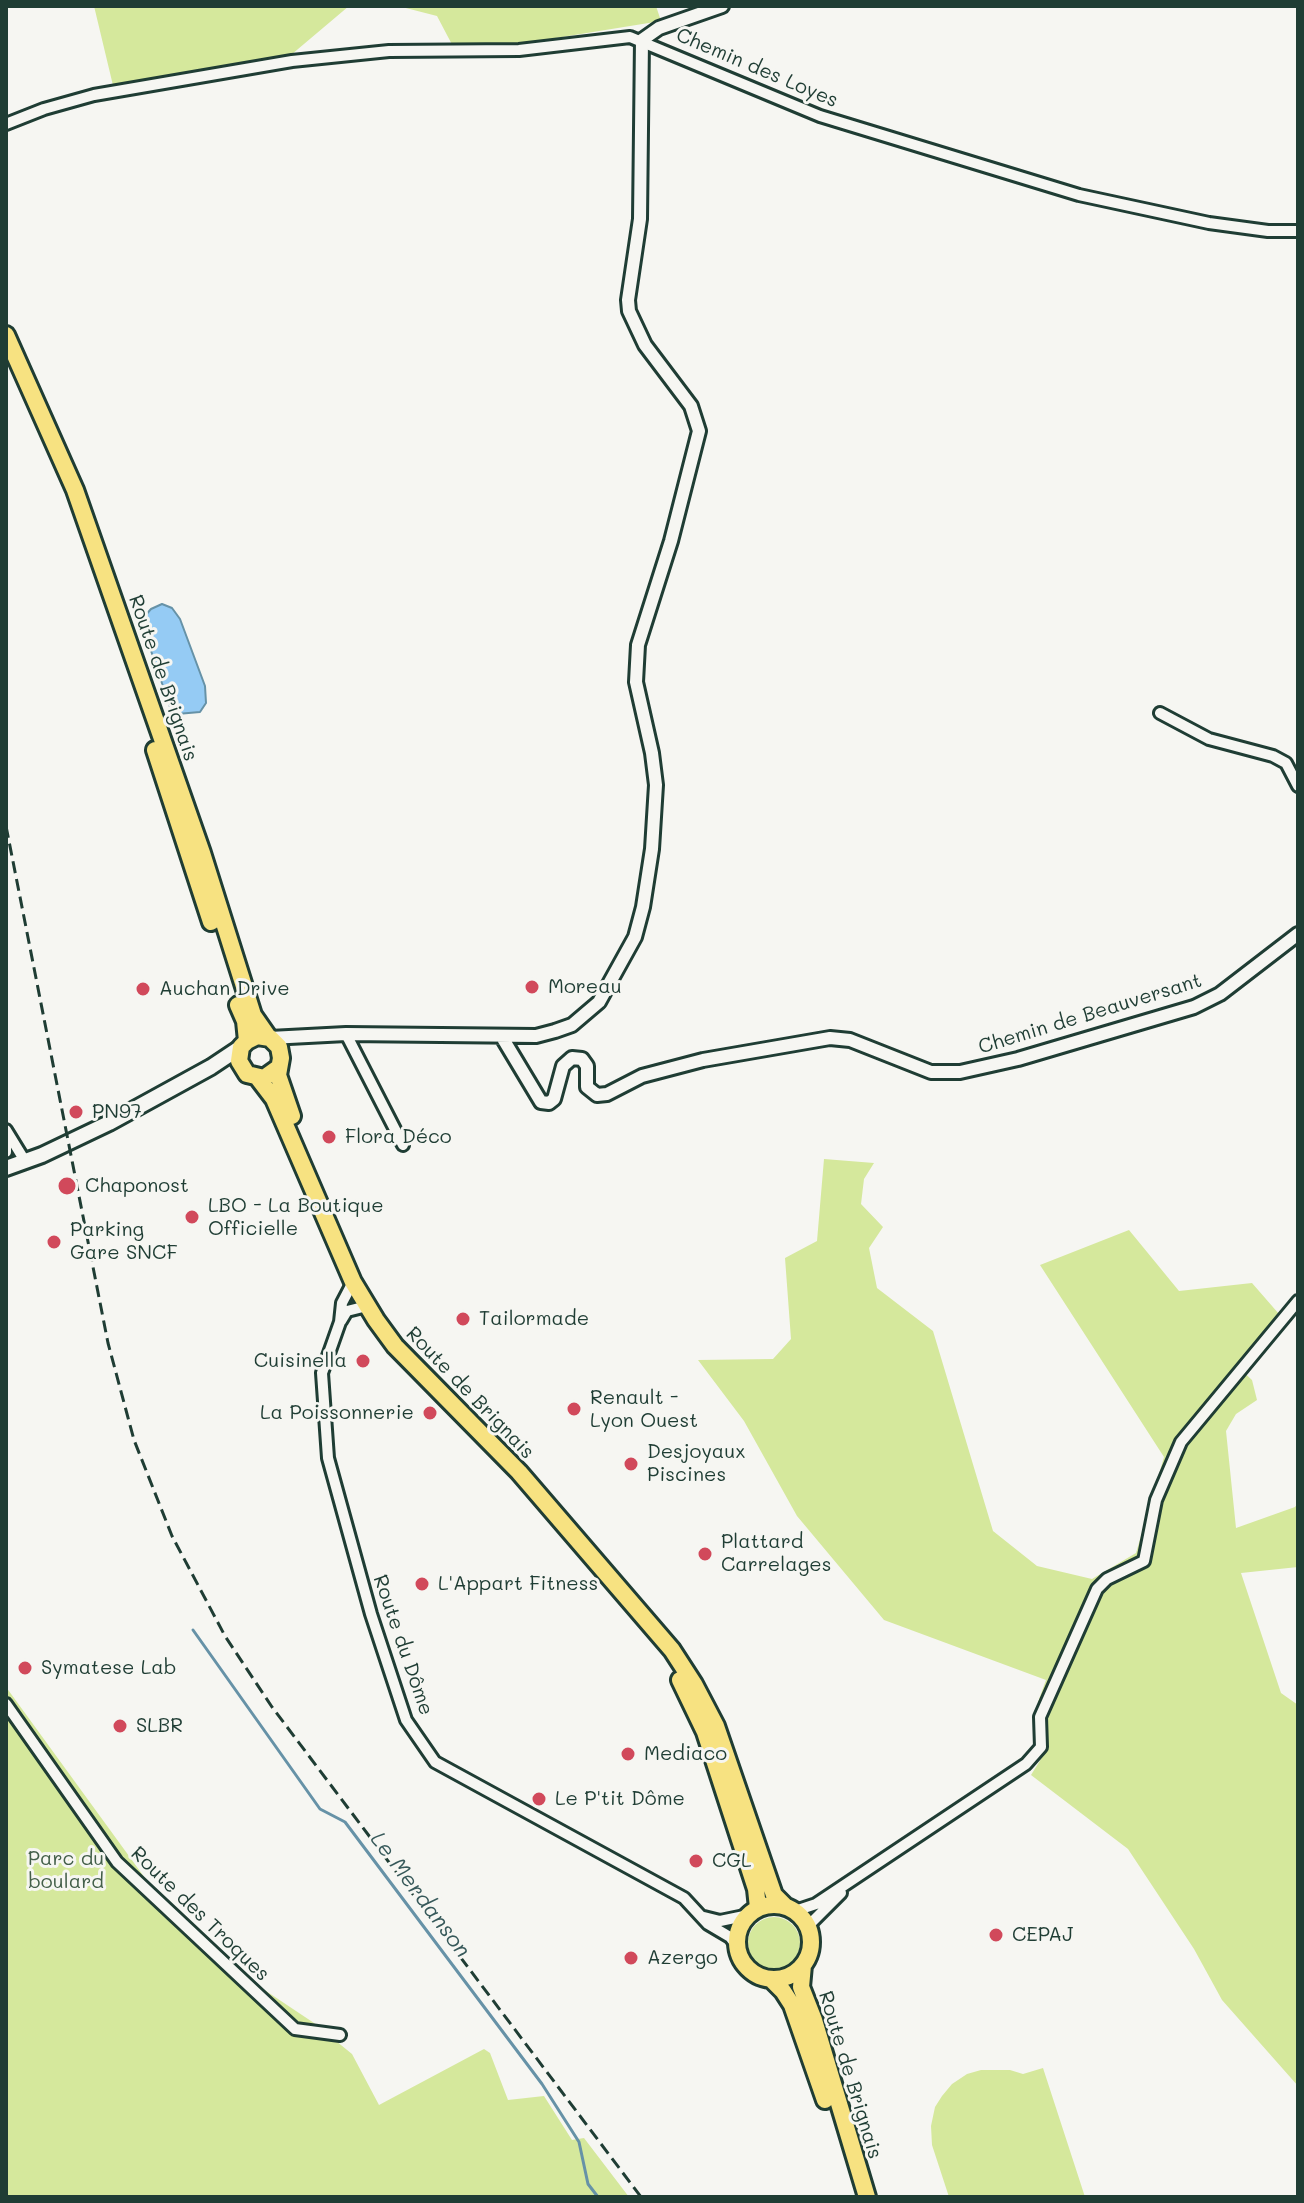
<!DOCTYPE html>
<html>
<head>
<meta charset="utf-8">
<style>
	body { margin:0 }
	#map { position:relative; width:1304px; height:2203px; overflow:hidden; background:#f6f6f2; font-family:Mali,sans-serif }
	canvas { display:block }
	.frame { position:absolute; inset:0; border:8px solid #1f3d34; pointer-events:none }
</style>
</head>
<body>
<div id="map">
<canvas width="1304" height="2203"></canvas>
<div class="frame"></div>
</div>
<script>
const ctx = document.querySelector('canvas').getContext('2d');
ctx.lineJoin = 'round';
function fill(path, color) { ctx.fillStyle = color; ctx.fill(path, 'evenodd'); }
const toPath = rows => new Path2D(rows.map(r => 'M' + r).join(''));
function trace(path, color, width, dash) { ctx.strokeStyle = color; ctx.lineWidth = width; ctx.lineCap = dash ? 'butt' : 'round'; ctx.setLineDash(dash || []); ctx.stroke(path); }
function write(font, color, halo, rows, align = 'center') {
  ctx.font = font + ' Mali,sans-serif'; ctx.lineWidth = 6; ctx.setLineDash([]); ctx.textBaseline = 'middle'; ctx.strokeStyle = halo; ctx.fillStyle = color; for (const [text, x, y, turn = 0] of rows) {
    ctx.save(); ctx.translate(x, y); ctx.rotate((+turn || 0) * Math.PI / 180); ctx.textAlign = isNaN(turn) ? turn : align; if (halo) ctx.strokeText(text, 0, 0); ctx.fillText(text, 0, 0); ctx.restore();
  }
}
fill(toPath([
	[94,6,349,6,272,71,116,98],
	[398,6,656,6,661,21,457,54,437,16],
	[824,1159,874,1163,864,1179,861,1204,883,1227,869,1248,877,1288,933,1331,993,1531,1037,1566,1092,1579,1136,1553,1164,1457,1040,1265,1129,1230,1179,1291,1252,1283,1279,1314,1237,1366,1252,1380,1257,1400,1236,1414,1226,1431,1236,1528,1295,1507,1298,1503,1298,1567,1241,1573,1281,1693,1298,1705,1298,2086,1222,2000,1194,1949,1128,1849,1031,1775,1046,1751,1047,1718,1038,1702,1046,1680,884,1620,797,1516,744,1421,698,1360,773,1359,791,1339,785,1258,817,1241],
	[6,1687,169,1911,206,1951,314,2023,352,2054,379,2105,484,2049,490,2053,508,2100,544,2096,572,2140,584,2138,629,2197,6,2197],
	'748 1943a26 26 0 1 1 52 0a26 26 0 1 1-52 0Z',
	[1043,2068,1085,2197,949,2197,932,2145,931,2126,935,2107,942,2096,952,2084,967,2074,981,2070,1010,2070,1023,2074]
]), '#d5e89c');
const water = toPath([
	[162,604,172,608,180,619,205,686,206,703,200,712,177,714,171,710,144,630,144,617,151,609,162,604]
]);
fill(water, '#95cbf4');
trace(water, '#6692a7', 2);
trace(toPath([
	[193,1630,320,1809,345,1822,542,2084,579,2142,588,2184,598,2197]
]), '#6692a7', 3);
const minor = toPath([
	[6,124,44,109,94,95,292,61,389,51,519,50,630,37,820,116,1079,195,1209,223,1268,231,1298,231],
	[1160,713,1209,739,1273,756,1286,763,1298,786],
	[346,1034,403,1145],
	[6,1130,25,1161],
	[6,1152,6,1133],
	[353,1282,342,1303,340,1322,322,1373,328,1458,371,1614,406,1720,435,1762,684,1898,708,1924,730,1937,737,1946],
	[341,1321,347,1311,367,1306],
	[6,1704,117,1862,295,2029,340,2035],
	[795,1911,816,1904,1026,1764,1041,1747,1040,1717,1097,1589,1107,1579,1144,1561,1156,1500,1181,1442,1298,1301],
	[704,1917,720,1921,749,1915],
	[808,1926,841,1893]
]);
const tertiary = toPath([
	[502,1037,541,1102,549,1103,554,1099,563,1066,572,1058,582,1059,587,1066,587,1087,597,1095,607,1094,642,1076,703,1060,830,1038,850,1040,931,1072,960,1072,1018,1059,1194,1007,1220,994,1298,934],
	[270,1038,346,1034,536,1036,555,1031,572,1025,599,1002,635,937,643,907,652,849,656,785,652,753,636,682,638,645,671,541,699,431,691,406,645,345,629,311,628,300,640,219,642,40,659,28,722,6]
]);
const secondary = toPath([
	[6,1168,42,1155,109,1123,211,1067,241,1047]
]);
const primary = toPath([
	[6,335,75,490,202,853,253,1015,269,1038],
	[155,750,211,922],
	[238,1005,245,1021,247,1041],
	[278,1068,264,1078,247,1074,239,1061,241,1047,247,1041,257,1036,270,1038,279,1047,281,1058,278,1075,292,1116],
	[258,1078,274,1099,353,1282,376,1320,395,1346,519,1472,672,1650,694,1684,716,1726,774,1895,785,1906],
	[680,1680,705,1732,756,1889,758,1908],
	'737 1942a37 37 0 1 1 74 0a37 37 0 1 1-74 0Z',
	[803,1965,801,1987,814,2020,867,2197],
	[771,1979,783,1991,792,2005,825,2100]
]);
trace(minor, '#1f3d34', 16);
trace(tertiary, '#1f3d34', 18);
trace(secondary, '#1f3d34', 20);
trace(primary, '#1f3d34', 22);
trace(minor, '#f6f6f2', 10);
trace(tertiary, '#f6f6f2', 12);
trace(secondary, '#f6f6f2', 14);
trace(primary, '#f7e281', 16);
trace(toPath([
	[6,826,108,1343,134,1440,172,1536,225,1636,272,1707,641,2197]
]), '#1f3d34', 3, [12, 6]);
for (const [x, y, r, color] of [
	[532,987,8,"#d1495b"],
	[143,989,8,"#d1495b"],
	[76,1112,8,"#d1495b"],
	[329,1137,8,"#d1495b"],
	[67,1186,10,"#d1495b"],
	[192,1217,8,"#d1495b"],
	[54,1242,8,"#d1495b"],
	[463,1319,8,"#d1495b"],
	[363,1361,8,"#d1495b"],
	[574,1409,8,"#d1495b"],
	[430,1413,8,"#d1495b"],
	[631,1464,8,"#d1495b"],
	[705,1554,8,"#d1495b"],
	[422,1584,8,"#d1495b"],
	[25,1668,8,"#d1495b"],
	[120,1726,8,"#d1495b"],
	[628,1754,8,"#d1495b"],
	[539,1799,8,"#d1495b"],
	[696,1861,8,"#d1495b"],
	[996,1935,8,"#d1495b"],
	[631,1958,8,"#d1495b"]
]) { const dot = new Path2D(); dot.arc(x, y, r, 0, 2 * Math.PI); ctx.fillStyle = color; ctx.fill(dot); trace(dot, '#f6f6f2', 3); }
write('20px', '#1f3d34', '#f6f6f2', [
	["Chemin des Loyes",757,68,23],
	["Route de Brignais",163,678,71],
	["Chemin de Beauversant",1090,1014,-17],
	["Route de Brignais",470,1393,46],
	["Route du Dôme",403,1645,71],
	["Route des Troques",200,1914,44],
	["Route de Brignais",850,2075,73]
]);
write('20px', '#1f3d34', '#f6f6f2', [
	["Moreau",548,987],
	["Auchan Drive",159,989],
	["PN97",92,1112],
	["Flora Déco",345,1137],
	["Chaponost",85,1186],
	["LBO - La Boutique",208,1206],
	["Officielle",208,1229],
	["Parking",70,1230],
	["Gare SNCF",70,1253],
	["Tailormade",479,1319],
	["Cuisinella",347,1361,"right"],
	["Renault -",590,1398],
	["Lyon Ouest",590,1421],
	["La Poissonnerie",414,1413,"right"],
	["Desjoyaux",647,1452],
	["Piscines",647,1475],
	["Plattard",721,1542],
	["Carrelages",721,1565],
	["L'Appart Fitness",438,1584],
	["Symatese Lab",41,1668],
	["SLBR",136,1726],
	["Mediaco",644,1754],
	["Le P'tit Dôme",555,1799],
	["CGL",712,1861],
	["CEPAJ",1012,1935],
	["Azergo",647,1958]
], 'left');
write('20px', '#435f49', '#f6f6f2', [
	["Parc du",66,1859],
	["boulard",66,1882]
]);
write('italic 22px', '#37595a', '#f6f6f2', [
	["Le Merdanson",420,1895,53]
]);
</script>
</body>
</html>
